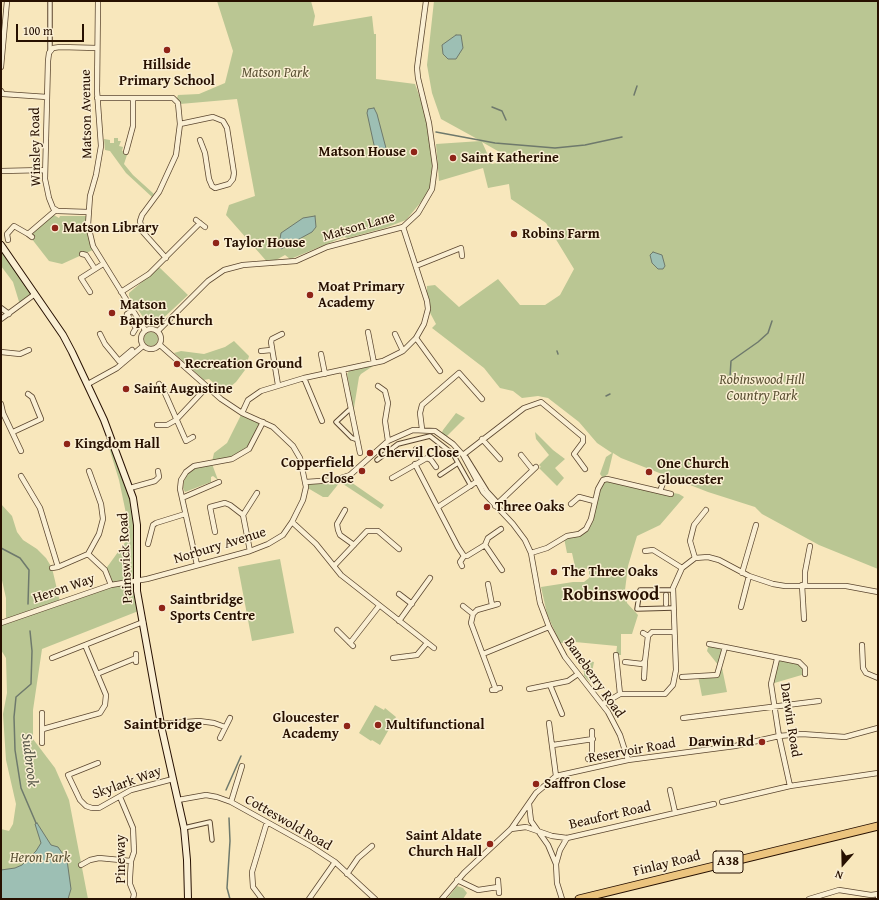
<!DOCTYPE html>
<html>
<head>
<meta charset="utf-8">
<style>
	body { margin:0 }
	#map { position:relative; width:879px; height:900px; overflow:hidden; background:#f8e7bc; font-family:"Gentium Book Plus",serif }
	canvas { display:block }
	.frame { position:absolute; inset:0; border:2px solid #271000; pointer-events:none }
	.north { position:absolute; left:823px; top:844px; width:40px; height:40px; -webkit-text-stroke:3px #faefd3; paint-order:stroke; rotate:200deg; font-size:11px; font-weight:700; line-height:16px; text-align:center; color:#271000 }
	.north::after { content:''; display:block; margin:auto; width:14px; height:18px; background:#271000; clip-path:polygon(50% 0,100% 100%,50% 72%,0 100%) }
	.scale { position:absolute; left:16px; top:24px; width:68px; height:18px; box-sizing:border-box; border:2px solid #271000; border-top:0; padding-left:5px; font-size:12px; line-height:14px; white-space:nowrap; color:#271000; -webkit-text-stroke:3px #faefd3; paint-order:stroke }
</style>
</head>
<body>
<div id="map">
<canvas width="879" height="900"></canvas>
<div class="frame"></div>
<div class="north">N</div>
<div class="scale">100 m</div>
</div>
<script>
const ctx = document.querySelector('canvas').getContext('2d');
ctx.lineJoin = 'round';
function fill(path, color) { ctx.fillStyle = color; ctx.fill(path, 'evenodd'); }
const toPath = rows => new Path2D(rows.map(r => 'M' + r).join(''));
function trace(path, color, width, dash) { ctx.strokeStyle = color; ctx.lineWidth = width; ctx.lineCap = dash ? 'butt' : 'round'; ctx.setLineDash(dash || []); ctx.stroke(path); }
function write(font, color, halo, rows, align = 'center') {
  ctx.font = font + ' "Gentium Book Plus",serif'; ctx.lineWidth = 3; ctx.setLineDash([]); ctx.textBaseline = 'middle'; ctx.strokeStyle = halo; ctx.fillStyle = color; for (const [text, x, y, turn = 0] of rows) {
    ctx.save(); ctx.translate(x, y); ctx.rotate((+turn || 0) * Math.PI / 180); ctx.textAlign = isNaN(turn) ? turn : align; if (halo) ctx.strokeText(text, 0, 0); ctx.fillText(text, 0, 0); ctx.restore();
  }
}
fill(toPath([
	[217,1,311,1,315,16,313,26,372,16,374,34,376,34,376,79,415,84,429,123,433,157,431,185,426,196,406,220,385,228,348,238,344,237,293,258,290,259,285,255,269,264,226,215,229,205,255,196,237,99,180,104,177,98,178,95,199,94,225,83,233,51],
	[434,1,878,1,878,569,819,545,762,514,755,507,708,492,621,458,613,453,608,474,603,478,600,474,606,457,612,453,597,443,579,422,548,398,538,396,522,398,513,391,500,388,484,368,432,328,436,324,428,309,430,310,427,301,427,286,435,285,459,307,498,279,520,305,545,305,560,295,574,269,546,223,511,199,509,184,488,188,483,168,439,181,436,144,481,141,441,119,432,93,427,65],
	[482,142,503,154,504,161,492,164],
	[114,138,118,138,118,141,121,141,119,146,123,147,122,151,128,152,124,164,133,175,154,194,152,197,126,173,110,151,105,150,104,139,110,140,110,143,114,143],
	[52,214,59,218,60,216,87,216,95,249,62,264,49,261,28,234],
	[1,240,35,294,20,305,13,282,1,266],
	[158,268,160,268,188,295,157,324,153,325,147,323,129,296,129,293],
	'144 339a7 7 0 1 1 14 0a7 7 0 1 1-14 0Z',
	[234,341,249,356,245,370,236,382,224,392,209,379,204,380,174,353,181,351,204,354,225,347],
	[376,364,361,374,359,377,354,408,356,423,347,374,350,370],
	[242,413,263,422,249,449,232,459,212,462,214,453,227,443],
	[456,413,465,418,445,438,441,435,443,430],
	[535,432,553,450,565,459,555,468,564,478,557,486,539,468,541,467,539,465,549,455,536,439],
	[112,439,133,498,141,610,42,649,33,710,33,739,55,768,69,800,88,899,1,899,1,829,9,831,13,824,16,804,6,760,3,714,7,693,6,658,1,650,1,622,6,620,6,598,1,576,1,504,12,516,17,532,23,540,37,549,46,558,52,568,60,602,111,585,105,570,126,541,128,523,119,480,107,441],
	[212,464,218,480,213,476,211,477,211,482,185,492,183,488,184,481,188,472,198,467],
	[345,478,384,505,381,509,340,482,328,497,323,497,306,487,306,482,339,479,340,481],
	[603,480,679,494,684,497,660,525,637,536,628,566,625,590,627,603,638,615,632,634,621,634,621,655,616,655,617,646,575,642,560,643,547,614,541,587,573,582,584,582,589,578,589,568,576,571,572,553,567,553,564,538,586,529],
	[280,559,294,633,252,641,238,567],
	[709,644,725,647,721,663,727,692,702,696,698,676,717,675,719,666,707,651],
	[576,659,594,662,590,682,584,676,584,672],
	[777,659,803,664,805,674,771,684],
	[375,705,384,710,385,708,396,717,380,745,372,740,371,741,359,733],
	[457,886,463,888,467,893,463,899,447,899]
]), '#bac693');
const water = toPath([
	[456,35,461,35,463,48,456,59,448,59,443,54,442,45,456,35],
	[374,108,377,114,387,152,376,154,367,113,368,109,374,108],
	[315,216,316,227,312,232,281,249,278,240,280,239,281,233,303,218,315,216],
	[653,252,662,255,665,266,663,269,658,269,652,263,650,255,653,252],
	[37,823,51,845,58,847,67,860,71,889,68,899,1,899,1,870,15,868,22,865,36,851,41,843,35,824,37,823]
]);
fill(water, '#9dbfb4');
trace(water, '#6e796c', 1);
trace(toPath([
	[634,95,637,86],
	[492,107,502,111,506,120],
	[436,132,495,143,555,148,585,145,622,137],
	[557,351,558,354],
	[730,377,731,361,758,342,768,333,772,321],
	[606,396,610,394],
	[1,548,20,558,29,570,28,604],
	[30,631,32,651,31,684,16,697,14,717,15,750,21,788,36,823],
	[226,790,241,756],
	[229,818,230,841,227,888,230,899]
]), '#6e796c', 1.5);
const pedestrian = toPath([
	[50,51,50,1],
	[349,410,336,422,352,438,355,439],
	[466,457,487,491,498,503],
	[377,460,398,444,430,436,453,454,471,486],
	[440,475,458,463],
	[673,590,640,590,637,609,673,608],
	[184,828,210,822,212,840]
]);
const minor = toPath([
	[98,1,97,91,101,146,96,175,90,196,88,225,93,246,145,330],
	[1,67,7,1],
	[1,91,3,94,47,97],
	[97,98,173,98,178,103,180,124,176,155,159,192,142,215,140,221,142,231,166,258],
	[180,124,213,117,223,121,227,128,234,173,233,179,229,184,215,188,212,186,209,179,205,153,200,140],
	[126,152,133,126,133,98],
	[1,171,45,170],
	[88,212,58,211,53,208,49,198,45,179,48,61,49,53,53,48,60,47,97,48],
	[196,220,205,227],
	[32,237,28,234,56,210],
	[8,240,7,234,14,226,28,234],
	[82,254,86,255,95,269],
	[416,266,461,248,462,256],
	[90,292,81,278,103,264],
	[121,292,149,274,200,223],
	[1,308,9,314],
	[1,319,35,294],
	'141 339a10 10 0 1 1 20 0a10 10 0 1 1-20 0Z',
	[158,331,208,281,224,270,243,265,296,261,327,247,403,227,418,213,432,189,435,166,429,123,418,78,417,68,426,1],
	[368,332,374,363],
	[133,333,136,328,127,314,133,310],
	[100,334,105,344,119,361,124,362],
	[395,334,403,351],
	[416,338,440,371],
	[261,351,271,350],
	[1,352,20,354,29,350],
	[321,354,325,374],
	[119,361,132,350],
	[343,370,360,453],
	[304,378,322,421],
	[88,384,117,368,143,346],
	[159,384,164,391,186,441,193,437],
	[278,385,271,342,272,339,282,334],
	[378,386,385,391,388,403,385,421,388,441],
	[1,404,3,413,21,451],
	[242,413,248,400,261,391,304,378,383,361,403,351,416,338,424,324,428,309,427,301,403,227],
	[157,425,167,425,176,420,206,388],
	[422,429,420,413,422,405,459,373,482,399],
	[13,432,41,419,32,397,28,394],
	[482,439,500,459],
	[416,449,422,459],
	[463,455,524,408,541,402,583,437,583,442,574,454,585,469],
	[521,455,533,470],
	[415,464,458,547,464,556,467,556,485,545,502,570],
	[21,476,40,508,58,567,88,554,99,534,103,519,101,504,89,471],
	[392,478,427,458,431,460,436,467],
	[306,482,335,480,350,475,388,441,413,430,435,431,453,444,463,455,483,492,513,524,525,540,531,553,540,603,549,627,565,657,608,712,620,735,628,760],
	[130,488,155,481,159,477,158,471],
	[660,491,664,481],
	[182,498,219,482],
	[571,504,579,497,594,501],
	[495,506,536,467],
	[438,507,476,482],
	[345,510,337,524,338,530,340,535,354,545],
	[292,522,316,544,341,575,434,648],
	[215,532,210,507,225,503,230,505,243,515],
	[148,544,153,525,156,523,185,514],
	[485,545,488,538,501,529],
	[250,551,243,515,257,493],
	[645,551,653,550,682,568],
	[531,553,547,548,567,536,579,534,586,529,591,519,598,489,603,480,607,479,671,494],
	[88,554,105,570,111,585],
	[695,558,690,541,694,525,706,510],
	[197,565,180,489,181,480,186,472,194,466,232,459,249,449,263,422],
	[334,566,367,531,378,531,399,549],
	[462,566,460,562,464,556],
	[52,568,58,567],
	[742,573,756,525],
	[488,584,492,605],
	[802,585,804,619],
	[805,585,805,572,810,546],
	[399,594,412,604],
	[666,595,666,604],
	[463,606,473,614],
	[741,607,749,576],
	[399,621,430,578],
	[1,623,111,585,147,579,250,551,268,544,283,535,292,522,303,500,306,487,300,458,293,446,273,427,242,413,221,399,160,345],
	[337,630,353,646],
	[643,633,648,636],
	[350,643,379,606],
	[709,644,725,647],
	[862,645,863,668,866,673,878,678],
	[136,654,136,662],
	[483,654,549,627],
	[616,655,620,694],
	[52,658,143,622],
	[393,658,417,655,427,643],
	[777,659,771,684,779,736,790,786],
	[625,662,642,664,645,661,648,636,652,632,674,632],
	[97,674,136,658],
	[682,677,717,675,725,647,799,662,805,668,805,674],
	[644,678,645,661],
	[550,685,562,714],
	[529,689,568,681,578,674],
	[492,690,500,688],
	[496,690,471,623,473,614,477,610,498,604],
	[603,704,620,694,665,694,673,685,676,670,673,588,682,568,695,558,708,557,719,560,749,576,773,584,785,586,846,586,878,592],
	[42,713,42,743],
	[683,718,819,701],
	[549,723,556,776],
	[160,724,199,721,214,723,225,727],
	[43,729,100,713,105,705,106,695,85,645],
	[220,738,230,718],
	[553,745,593,739],
	[588,759,592,757,592,731],
	[98,763,68,775,80,800,86,806,92,808,99,808,131,790,173,779],
	[670,790,675,812],
	[120,797,133,828,134,852,131,861,130,877,130,884,134,894,133,899],
	[178,800,206,795,217,797,231,802,312,847,335,862,375,899],
	[231,802,242,766],
	[722,802,790,786,878,773],
	[529,804,531,821,548,845,556,864,557,883,562,899],
	[511,829,526,827,552,836,567,838,714,804],
	[556,864,560,850,567,838],
	[81,865,90,860,99,858,131,861],
	[347,874,358,858,372,846],
	[457,880,478,890,498,887],
	[498,880,499,893],
	[262,899,253,887,252,872,267,822],
	[309,899,335,862],
	[442,899,464,873,511,829,536,793,556,776,628,760,735,746,779,736,802,734,845,737,878,728],
	[809,899,839,890,871,895,878,894],
	[878,899,878,898]
]);
const secondary = toPath([
	[1,245,63,335,72,352,104,420,133,498,137,525,137,591,162,730,184,828,187,860,188,899]
]);
const trunk = toPath([
	[579,899,878,826]
]);
trace(pedestrian, '#5b462f', 5.5);
trace(minor, '#5b462f', 6);
trace(secondary, '#271000', 8);
trace(trunk, '#271000', 9);
trace(pedestrian, '#faefd3', 3.5);
trace(minor, '#faefd3', 4.5);
trace(secondary, '#faefd3', 6);
trace(trunk, '#ecc47e', 7);
for (const [x, y, r, color] of [
	[167,50,4,"#8f2418"],
	[414,152,4,"#8f2418"],
	[453,158,4,"#8f2418"],
	[55,228,4,"#8f2418"],
	[514,234,4,"#8f2418"],
	[216,243,4,"#8f2418"],
	[310,295,4,"#8f2418"],
	[112,313,4,"#8f2418"],
	[177,364,4,"#8f2418"],
	[126,389,4,"#8f2418"],
	[67,444,4,"#8f2418"],
	[370,453,4,"#8f2418"],
	[362,471,4,"#8f2418"],
	[649,472,4,"#8f2418"],
	[487,507,4,"#8f2418"],
	[554,572,4,"#8f2418"],
	[162,608,4,"#8f2418"],
	[378,725,4,"#8f2418"],
	[347,726,4,"#8f2418"],
	[762,742,4,"#8f2418"],
	[536,784,4,"#8f2418"],
	[490,844,4,"#8f2418"]
]) { const dot = new Path2D(); dot.arc(x, y, r, 0, 2 * Math.PI); ctx.fillStyle = color; ctx.fill(dot); trace(dot, '#faefd3', 1.5); }
for (const [x, y, w] of [
	[728,862,30]
]) { const box = new Path2D(); box.roundRect(x - w / 2, y - 11, w, 22, 3); ctx.fillStyle = '#faefd3'; ctx.fill(box); trace(box, '#271000', 1); }
write('bold 13px', '#271000', null, [
	["A38",728,862]
]);
write('bold 14px', '#271000', '#faefd3', [
	["Hillside",167,65,"center"],
	["Primary School",167,81,"center"],
	["Matson House",406,152,"right"],
	["Saint Katherine",461,158],
	["Matson Library",63,228],
	["Robins Farm",522,234],
	["Taylor House",224,243],
	["Moat Primary",318,287],
	["Academy",318,303],
	["Matson",120,305],
	["Baptist Church",120,321],
	["Recreation Ground",185,364],
	["Saint Augustine",134,389],
	["Kingdom Hall",75,444],
	["Chervil Close",378,453],
	["Copperfield",354,463,"right"],
	["Close",354,479,"right"],
	["One Church",657,464],
	["Gloucester",657,480],
	["Three Oaks",495,507],
	["The Three Oaks",562,572],
	["Saintbridge",170,600],
	["Sports Centre",170,616],
	["Gloucester",339,718,"right"],
	["Academy",339,734,"right"],
	["Multifunctional",386,725],
	["Darwin Rd",754,742,"right"],
	["Saffron Close",544,784],
	["Saint Aldate",482,836,"right"],
	["Church Hall",482,852,"right"]
], 'left');
write('italic 14px', '#5a5033', '#faefd3', [
	["Matson Park",275,73],
	["Robinswood Hill",762,380],
	["Country Park",762,396],
	["Heron Park",40,858]
]);
write('14px', '#271000', '#faefd3', [
	["Matson Avenue",87,114,-91],
	["Winsley Road",36,147,-91],
	["Matson Lane",359,227,-16],
	["Norbury Avenue",220,546,-17],
	["Painswick Road",126,558,-93],
	["Heron Way",64,589,-19],
	["Baneberry Road",594,678,55],
	["Darwin Road",790,720,81],
	["Reservoir Road",632,751,-10],
	["Skylark Way",127,783,-20],
	["Beaufort Road",610,816,-13],
	["Cotteswold Road",288,823,30],
	["Pineway",121,859,-90],
	["Finlay Road",667,864,-14]
]);
write('bold 15px', '#271000', '#faefd3', [
	["Saintbridge",163,725]
]);
write('italic 15px', '#565648', '#faefd3', [
	["Sudbrook",29,760,83]
]);
write('bold 18px', '#271000', '#faefd3', [
	["Robinswood",611,595]
]);
</script>
</body>
</html>
